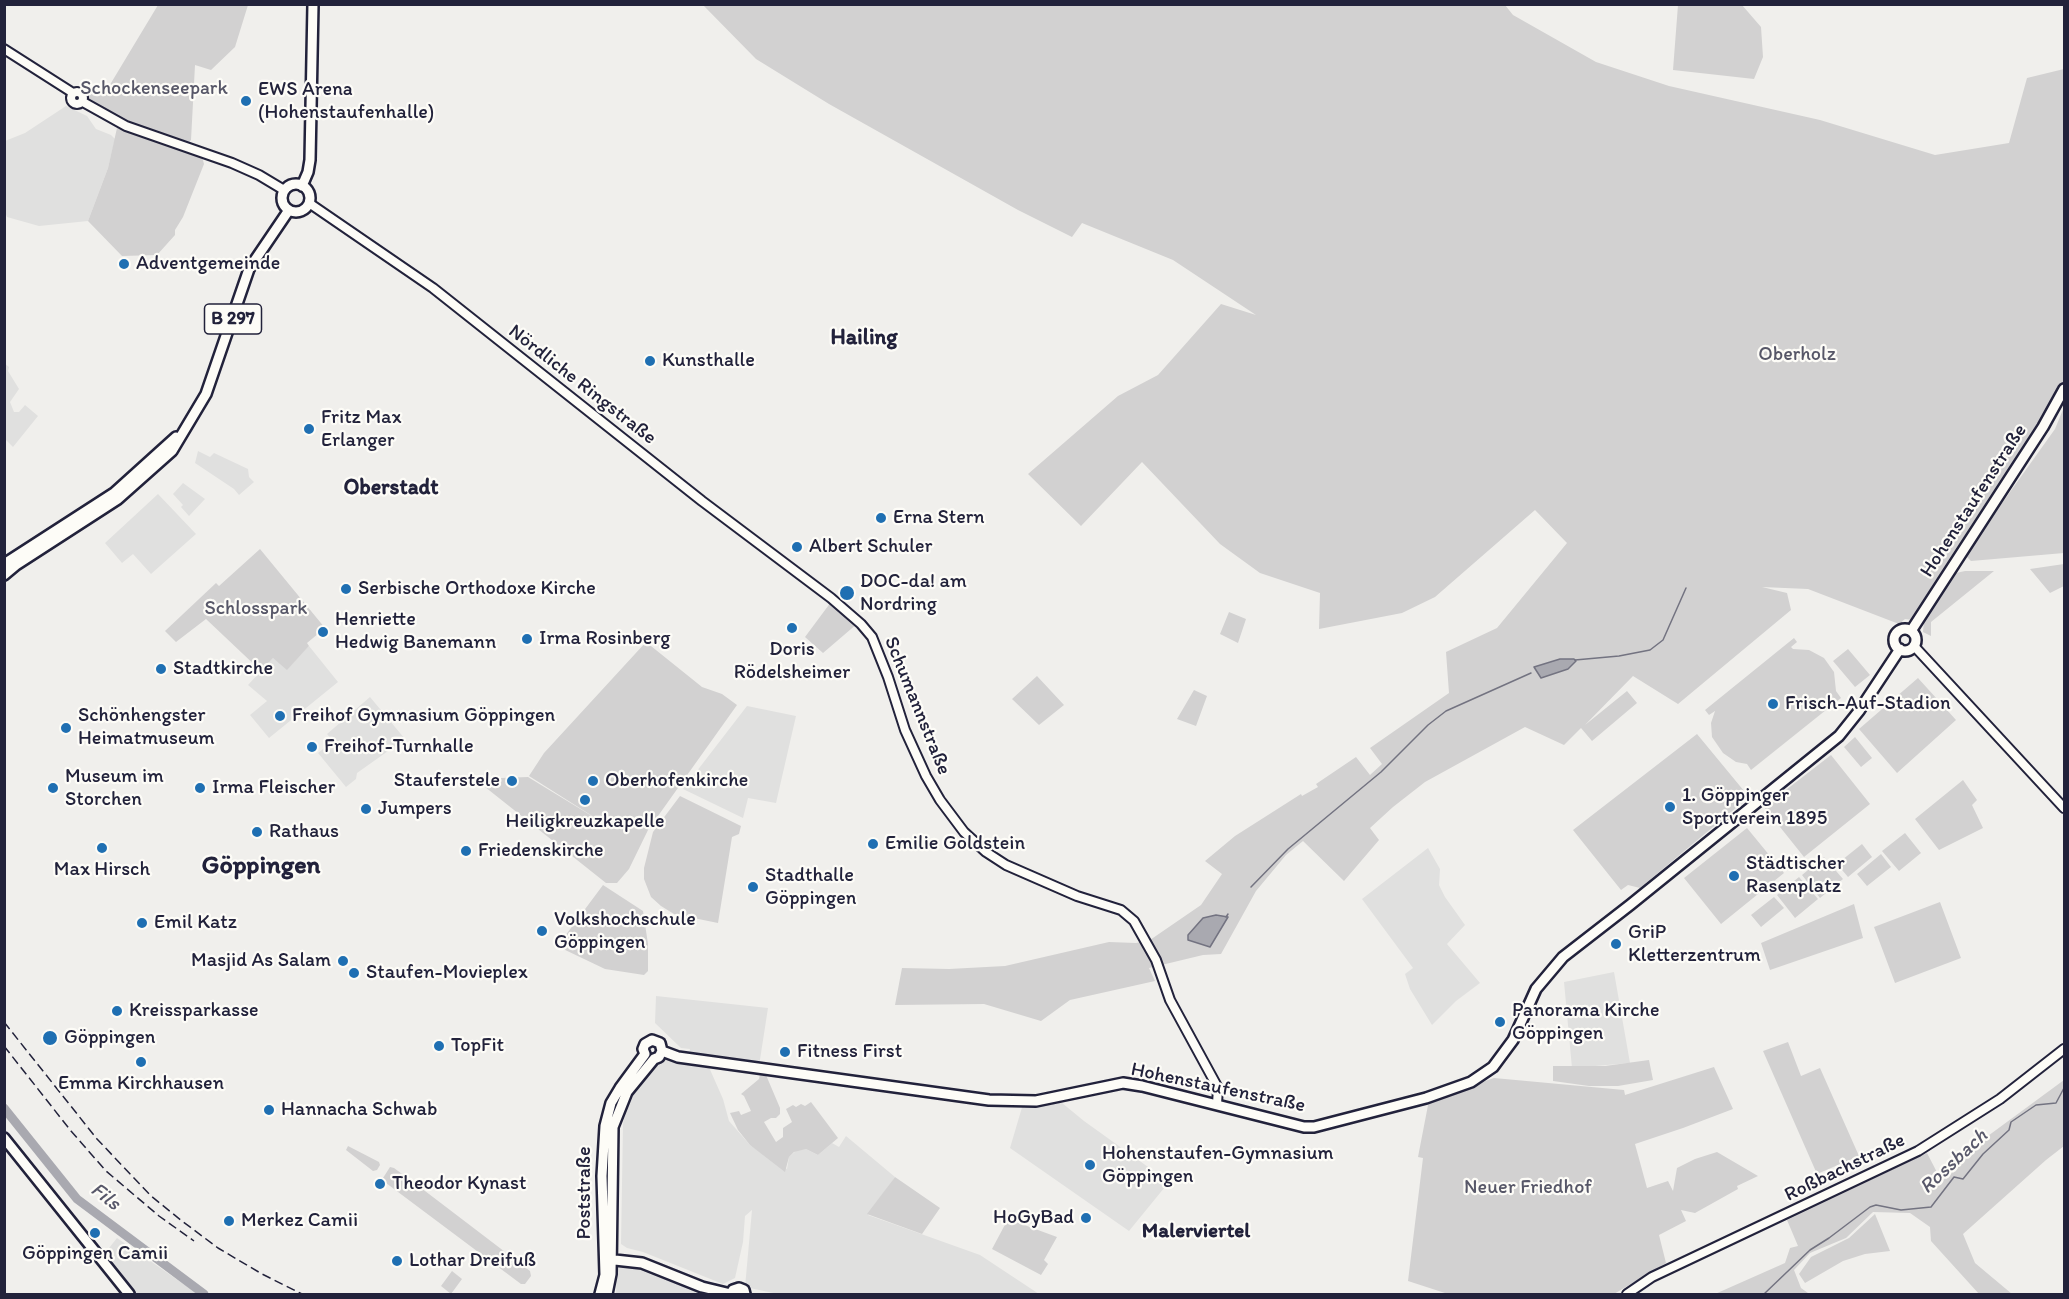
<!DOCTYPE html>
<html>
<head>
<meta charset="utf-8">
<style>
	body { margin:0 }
	#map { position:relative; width:2069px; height:1299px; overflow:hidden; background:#f0efec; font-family:Itim,sans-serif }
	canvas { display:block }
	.frame { position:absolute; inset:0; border:6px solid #22223b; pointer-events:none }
</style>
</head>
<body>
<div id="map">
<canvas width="2069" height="1299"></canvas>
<div class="frame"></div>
</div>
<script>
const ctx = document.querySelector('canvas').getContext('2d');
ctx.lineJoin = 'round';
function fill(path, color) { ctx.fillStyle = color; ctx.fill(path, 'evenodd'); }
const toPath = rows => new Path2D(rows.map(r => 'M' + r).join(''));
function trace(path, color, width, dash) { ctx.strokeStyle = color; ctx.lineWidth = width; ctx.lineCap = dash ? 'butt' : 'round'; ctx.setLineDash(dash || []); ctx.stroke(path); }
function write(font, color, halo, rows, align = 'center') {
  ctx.font = font + ' Itim,sans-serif'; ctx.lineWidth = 4.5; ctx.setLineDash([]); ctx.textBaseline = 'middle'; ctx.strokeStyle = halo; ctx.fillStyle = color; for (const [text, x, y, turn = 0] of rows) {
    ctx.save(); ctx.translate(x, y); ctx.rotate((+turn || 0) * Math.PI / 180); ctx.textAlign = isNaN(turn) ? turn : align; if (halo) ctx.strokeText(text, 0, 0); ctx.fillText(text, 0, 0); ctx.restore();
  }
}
fill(toPath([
	[66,106,87,116,96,129,111,135,115,139,108,168,88,221,39,226,7,217,5,212,5,141,25,133],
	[4,363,9,367,8,371,19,389,10,402,14,412,19,412,25,405,38,416,13,447,5,439],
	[198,451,210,457,214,453,248,469,249,477,254,482,239,495,234,489,195,463],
	[183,483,205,499,189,516,181,507,183,505,173,494],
	[158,494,196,534,151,574,133,554,122,563,105,543],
	[309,646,338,682,269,738,250,715,267,701,248,685,273,658,288,668],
	[370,697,405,739,357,773,356,779,346,787,318,753,333,741,327,734],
	[747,706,796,716,776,803,748,798,743,818,683,789],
	[1428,848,1440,869,1439,885,1445,897,1465,925,1447,944,1480,983,1456,1001,1432,1025,1410,989,1405,974,1413,968,1362,899],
	[1614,972,1630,1063,1572,1068,1564,982],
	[656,996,768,1008,759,1066,689,1054,690,1049,681,1048,655,1023],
	[665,1060,708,1065,723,1099,729,1121,750,1145,787,1169,789,1157,797,1150,806,1149,818,1155,832,1143,839,1147,846,1136,895,1177,868,1215,980,1255,1039,1294,778,1294,745,1287,752,1210,745,1216,743,1242,735,1278,723,1284,643,1252,627,1248,621,1244,623,1124,627,1104,634,1089,656,1063],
	[1056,1098,1084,1121,1169,1182,1129,1231,1010,1148,1023,1104],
	[117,1238,198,1294,133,1294,101,1258],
	[629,1266,691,1289,719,1294,616,1294,617,1268]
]), '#e0e0df');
fill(toPath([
	[158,5,248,5,235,47,211,70,195,65,191,140,189,142,128,124,100,109,87,97,92,86,105,93],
	[703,5,1505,5,1513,15,1596,62,1669,86,1820,120,1935,155,2009,143,2027,78,2064,69,2064,384,2039,428,1913,620,1905,619,1899,624,1808,589,1762,587,1787,593,1791,610,1678,704,1633,676,1585,725,1627,691,1637,703,1592,741,1581,728,1564,745,1525,727,1425,782,1393,807,1370,828,1379,840,1344,881,1303,841,1286,855,1256,891,1221,954,1203,955,1149,968,1155,981,1070,1000,1041,1021,984,1004,895,1005,902,968,949,969,1005,966,1109,942,1136,943,1150,940,1201,905,1222,874,1205,861,1235,836,1301,794,1302,796,1318,787,1316,784,1356,757,1370,775,1382,764,1370,748,1449,693,1446,652,1497,628,1567,543,1535,510,1435,597,1402,613,1319,629,1320,593,1260,573,1220,544,1142,462,1081,526,1028,474,1118,396,1158,375,1221,304,1256,315,1173,260,1082,223,1072,237,1018,210,829,104,756,59],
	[1678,5,1742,5,1761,27,1763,57,1754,79,1673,70],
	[117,128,202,157,204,164,183,217,175,230,175,235,157,255,122,256,88,221,108,168],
	[2064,407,2064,553,1971,561,1965,555,2055,429],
	[260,549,325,628,307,643,309,646,287,670,273,658,261,671,206,619,176,642,165,631,216,583,219,586],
	[2064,564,2064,586,2050,593,2030,569],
	[1965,571,1994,571,1931,622,1931,636,1923,632,1924,620,1956,573],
	[831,602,858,623,823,653,805,637],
	[1229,612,1246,619,1238,643,1220,634],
	[1794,638,1797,642,1791,647,1793,649,1809,650,1824,658,1834,672,1836,691,1841,698,1751,770,1747,764,1736,762,1723,753,1712,737,1711,723,1715,711,1709,715,1705,710],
	[646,642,702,687,722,694,737,705,648,830,629,869,617,883,606,883,475,779,528,777,605,824,529,776,544,753],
	[1848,649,1870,675,1855,687,1833,661],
	[1037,676,1064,705,1039,725,1012,699],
	[1918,678,1956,720,1897,773,1859,729],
	[1194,690,1207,696,1196,726,1177,719],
	[1697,734,1749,797,1640,888,1628,885,1621,890,1573,830],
	[1855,737,1872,758,1861,767,1844,747],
	[1831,755,1870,804,1804,857,1764,807],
	[1963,780,1977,800,1972,805,1983,828,1939,850,1915,819],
	[680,796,741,826,739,834,732,837,718,923,674,914,661,906,651,897,644,879,644,868,653,832],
	[1747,828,1784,873,1721,924,1684,878],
	[1905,833,1921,853,1899,871,1882,851],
	[1862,844,1872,857,1848,877,1837,864],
	[1881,854,1891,867,1867,886,1857,874],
	[1824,857,1843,879,1820,898,1802,875],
	[1799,877,1818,899,1795,918,1777,895],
	[603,885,643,911,648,944,648,971,644,975,605,969,561,948,565,936],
	[1774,897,1784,908,1761,927,1751,915],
	[1940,902,1961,958,1895,983,1874,927],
	[1854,904,1863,938,1770,970,1761,943],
	[1788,1042,1801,1076,1820,1068,1859,1156,1817,1174,1763,1051],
	[1649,1060,1653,1080,1618,1086,1589,1086,1553,1081,1553,1066,1605,1066],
	[1714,1067,1733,1109,1683,1128,1635,1144,1647,1188,1668,1181,1673,1191,1677,1168,1695,1159,1717,1152,1758,1176,1737,1186,1738,1189,1695,1213,1681,1210,1686,1221,1659,1235,1666,1263,1614,1294,1448,1294,1408,1281,1423,1158,1418,1157,1429,1100,1494,1078,1624,1090,1625,1095],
	[760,1074,766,1075,780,1108,780,1114,776,1118,771,1118,764,1122,776,1142,783,1137,783,1128,792,1122,786,1109,793,1105,796,1107,801,1104,805,1106,811,1102,838,1138,818,1155,806,1149,794,1152,789,1157,785,1172,750,1145,738,1130,730,1113,739,1111,741,1115,751,1111,744,1096,741,1094,759,1079],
	[2064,1080,2064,1146,2046,1160,1963,1234,1975,1263,2012,1294,1979,1294,1931,1241,1930,1227,1910,1213,1873,1212,1846,1238,1810,1253,1794,1270,1801,1288,1808,1293,1715,1294,1785,1263,1790,1248,1798,1246,1787,1220,1927,1153,1942,1182,1943,1169],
	[348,1146,379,1162,380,1165,377,1170,373,1171,346,1150],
	[390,1167,394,1168,429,1194,530,1271,531,1276,525,1284,521,1284,386,1183,383,1178],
	[895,1177,940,1208,922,1234,867,1214],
	[1875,1214,1890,1251,1865,1254,1843,1261,1805,1283,1799,1274,1811,1257,1849,1238],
	[1008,1219,1057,1237,1044,1260,1048,1264,1041,1275,992,1249],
	[452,1271,462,1279,451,1294,441,1286]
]), '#d2d1d1');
const water = toPath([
	[1560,659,1574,659,1576,661,1568,669,1541,678,1534,667,1560,659],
	[1216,915,1228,917,1210,947,1188,940,1188,935,1203,918,1216,915]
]);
fill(water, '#a9a9b0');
trace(water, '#737381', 1.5);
trace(toPath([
	[1575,660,1619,656,1650,650,1663,640,1686,588],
	[1251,887,1288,849,1381,772,1428,725,1446,711,1531,673],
	[1226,917,1228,914],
	[1764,1294,1810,1250,1829,1238,1870,1207,1876,1205,1901,1210,1931,1207,1954,1177,1963,1179,1983,1154,2009,1130,2011,1122,2036,1105,2056,1103,2064,1088]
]), '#737381', 1.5);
trace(toPath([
	[4,1108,77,1199,204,1294]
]), '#a9a9b0', 9);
const minor = toPath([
	[4,49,73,93],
	'71 98a6 6 0 1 1 12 0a6 6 0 1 1-12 0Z',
	[83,102,126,126,232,163,259,175,284,190],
	[309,203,433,288,702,501,831,598,861,624,872,637,888,677,905,730,926,776,940,800,964,832,986,852,1006,865,1077,896,1121,910,1134,921,1156,960,1170,1000,1218,1088,1217,1104],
	[1914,646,2064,808],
	[1627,1294,1652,1277,1918,1151,2000,1099,2064,1049]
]);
const major = toPath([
	'282 198a14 14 0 1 1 28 0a14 14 0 1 1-28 0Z',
	[302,186,308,172,310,160,313,4],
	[4,564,114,493,176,437],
	[4,575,16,565,118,499,172,451,206,394,249,269,289,210],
	'1894 640a11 11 0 1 1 22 0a11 11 0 1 1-22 0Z',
	[1911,631,2043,427,2064,389],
	[662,1051,678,1057,989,1100,1036,1101,1123,1083,1142,1086,1304,1127,1314,1127,1426,1098,1471,1082,1493,1067,1513,1040,1536,989,1563,957,1630,905,1839,736,1859,711,1900,649],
	[645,1054,643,1049,645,1044,652,1040,660,1043,662,1051],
	[4,1138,129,1294],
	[606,1259,642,1263,702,1287,731,1294],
	[600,1294,605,1275,602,1176,605,1126,611,1103,620,1088,645,1054],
	[607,1294,611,1274,613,1127,627,1092,654,1059,659,1057,662,1051],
	[731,1294,733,1290,739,1288,744,1290,745,1294]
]);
trace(minor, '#22223b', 12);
trace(major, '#22223b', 14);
trace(minor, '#fdfcf7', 8);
trace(major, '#fdfcf7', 9);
trace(toPath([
	[4,1022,97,1139,151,1196,182,1221,218,1248,262,1274,302,1294],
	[4,1046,71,1131,106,1171,159,1216,194,1241]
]), '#22223b', 1.5, [9, 4.5]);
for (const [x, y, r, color] of [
	[246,101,6,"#1f6fb2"],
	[124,264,6,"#1f6fb2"],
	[650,361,6,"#1f6fb2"],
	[309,429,6,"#1f6fb2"],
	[881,518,6,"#1f6fb2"],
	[797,547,6,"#1f6fb2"],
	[346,589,6,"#1f6fb2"],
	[847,593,8,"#1f6fb2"],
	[792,628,6,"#1f6fb2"],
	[323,632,6,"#1f6fb2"],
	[527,639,6,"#1f6fb2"],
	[161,669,6,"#1f6fb2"],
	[1773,704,6,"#1f6fb2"],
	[280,716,6,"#1f6fb2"],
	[66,728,6,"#1f6fb2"],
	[312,747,6,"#1f6fb2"],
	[512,781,6,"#1f6fb2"],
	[593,781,6,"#1f6fb2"],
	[53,788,6,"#1f6fb2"],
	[200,788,6,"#1f6fb2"],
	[585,800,6,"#1f6fb2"],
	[1670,807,6,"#1f6fb2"],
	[366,809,6,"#1f6fb2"],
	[257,832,6,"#1f6fb2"],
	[873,844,6,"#1f6fb2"],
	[102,848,6,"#1f6fb2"],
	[466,851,6,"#1f6fb2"],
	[1734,876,6,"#1f6fb2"],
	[753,887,6,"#1f6fb2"],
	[142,923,6,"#1f6fb2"],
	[542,931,6,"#1f6fb2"],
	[1616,944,6,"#1f6fb2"],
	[343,961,6,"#1f6fb2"],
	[354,973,6,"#1f6fb2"],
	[117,1011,6,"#1f6fb2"],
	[1500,1022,6,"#1f6fb2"],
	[50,1038,8,"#1f6fb2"],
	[439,1046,6,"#1f6fb2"],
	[785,1052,6,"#1f6fb2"],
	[141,1062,6,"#1f6fb2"],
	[269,1110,6,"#1f6fb2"],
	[1090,1165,6,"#1f6fb2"],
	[380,1184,6,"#1f6fb2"],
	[1086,1218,6,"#1f6fb2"],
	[229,1221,6,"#1f6fb2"],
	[95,1233,6,"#1f6fb2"],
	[397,1261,6,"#1f6fb2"]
]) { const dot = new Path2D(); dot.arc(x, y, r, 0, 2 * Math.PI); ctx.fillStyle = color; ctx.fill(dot); trace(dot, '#fdfcf7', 2); }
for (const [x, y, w] of [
	[233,319,57]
]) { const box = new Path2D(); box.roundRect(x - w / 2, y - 15, w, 30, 4.5); ctx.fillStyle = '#fdfcf7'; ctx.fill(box); trace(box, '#22223b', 1.5); }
write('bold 18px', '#22223b', null, [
	["B 297",233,319]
]);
write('20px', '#575768', '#fdfcf7', [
	["Schockenseepark",154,89],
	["Oberholz",1797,355],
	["Schlosspark",256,609],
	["Neuer Friedhof",1528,1188]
]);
write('20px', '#22223b', '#fdfcf7', [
	["EWS Arena",258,90],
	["(Hohenstaufenhalle)",258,113],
	["Adventgemeinde",136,264],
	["Kunsthalle",662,361],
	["Fritz Max",321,418],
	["Erlanger",321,441],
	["Erna Stern",893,518],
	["Albert Schuler",809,547],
	["DOC-da! am",860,582],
	["Nordring",860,605],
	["Serbische Orthodoxe Kirche",358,589],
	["Henriette",335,620],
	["Hedwig Banemann",335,643],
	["Irma Rosinberg",539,639],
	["Doris",792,650,"center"],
	["Rödelsheimer",792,673,"center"],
	["Stadtkirche",173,669],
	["Frisch-Auf-Stadion",1785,704],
	["Schönhengster",78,716],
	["Heimatmuseum",78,739],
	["Freihof Gymnasium Göppingen",292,716],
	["Freihof-Turnhalle",324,747],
	["Museum im",65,777],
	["Storchen",65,800],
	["Stauferstele",500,781,"right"],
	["Oberhofenkirche",605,781],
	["Irma Fleischer",212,788],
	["1. Göppinger",1682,796],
	["Sportverein 1895",1682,819],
	["Jumpers",378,809],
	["Heiligkreuzkapelle",585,822,"center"],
	["Rathaus",269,832],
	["Emilie Goldstein",885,844],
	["Friedenskirche",478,851],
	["Städtischer",1746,864],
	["Rasenplatz",1746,887],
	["Max Hirsch",102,870,"center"],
	["Stadthalle",765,876],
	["Göppingen",765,899],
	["Volkshochschule",554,920],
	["Göppingen",554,943],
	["Emil Katz",154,923],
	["GriP",1628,933],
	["Kletterzentrum",1628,956],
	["Masjid As Salam",331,961,"right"],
	["Staufen-Movieplex",366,973],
	["Kreissparkasse",129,1011],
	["Panorama Kirche",1512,1011],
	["Göppingen",1512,1034],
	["Göppingen",64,1038],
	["TopFit",451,1046],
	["Fitness First",797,1052],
	["Emma Kirchhausen",141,1084,"center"],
	["Hannacha Schwab",281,1110],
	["Hohenstaufen-Gymnasium",1102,1154],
	["Göppingen",1102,1177],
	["Theodor Kynast",392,1184],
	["HoGyBad",1074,1218,"right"],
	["Merkez Camii",241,1221],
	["Göppingen Camii",95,1254,"center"],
	["Lothar Dreifuß",409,1261]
], 'left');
write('20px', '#22223b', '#fdfcf7', [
	["Nördliche Ringstraße",582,385,38],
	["Hohenstaufenstraße",1974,501,-57],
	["Schumannstraße",917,706,68],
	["Hohenstaufenstraße",1218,1088,12],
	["Roßbachstraße",1845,1168,-26],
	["Poststraße",585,1193,-90]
]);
write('italic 21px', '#58586a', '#fdfcf7', [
	["Rossbach",1954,1162,-43],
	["Fils",105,1197,38]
]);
write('bold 21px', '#22223b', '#fdfcf7', [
	["Malerviertel",1196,1232]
]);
write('bold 22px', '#22223b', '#fdfcf7', [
	["Hailing",864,338],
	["Oberstadt",391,488]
]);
write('bold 26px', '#22223b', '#fdfcf7', [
	["Göppingen",261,866]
]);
</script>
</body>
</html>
